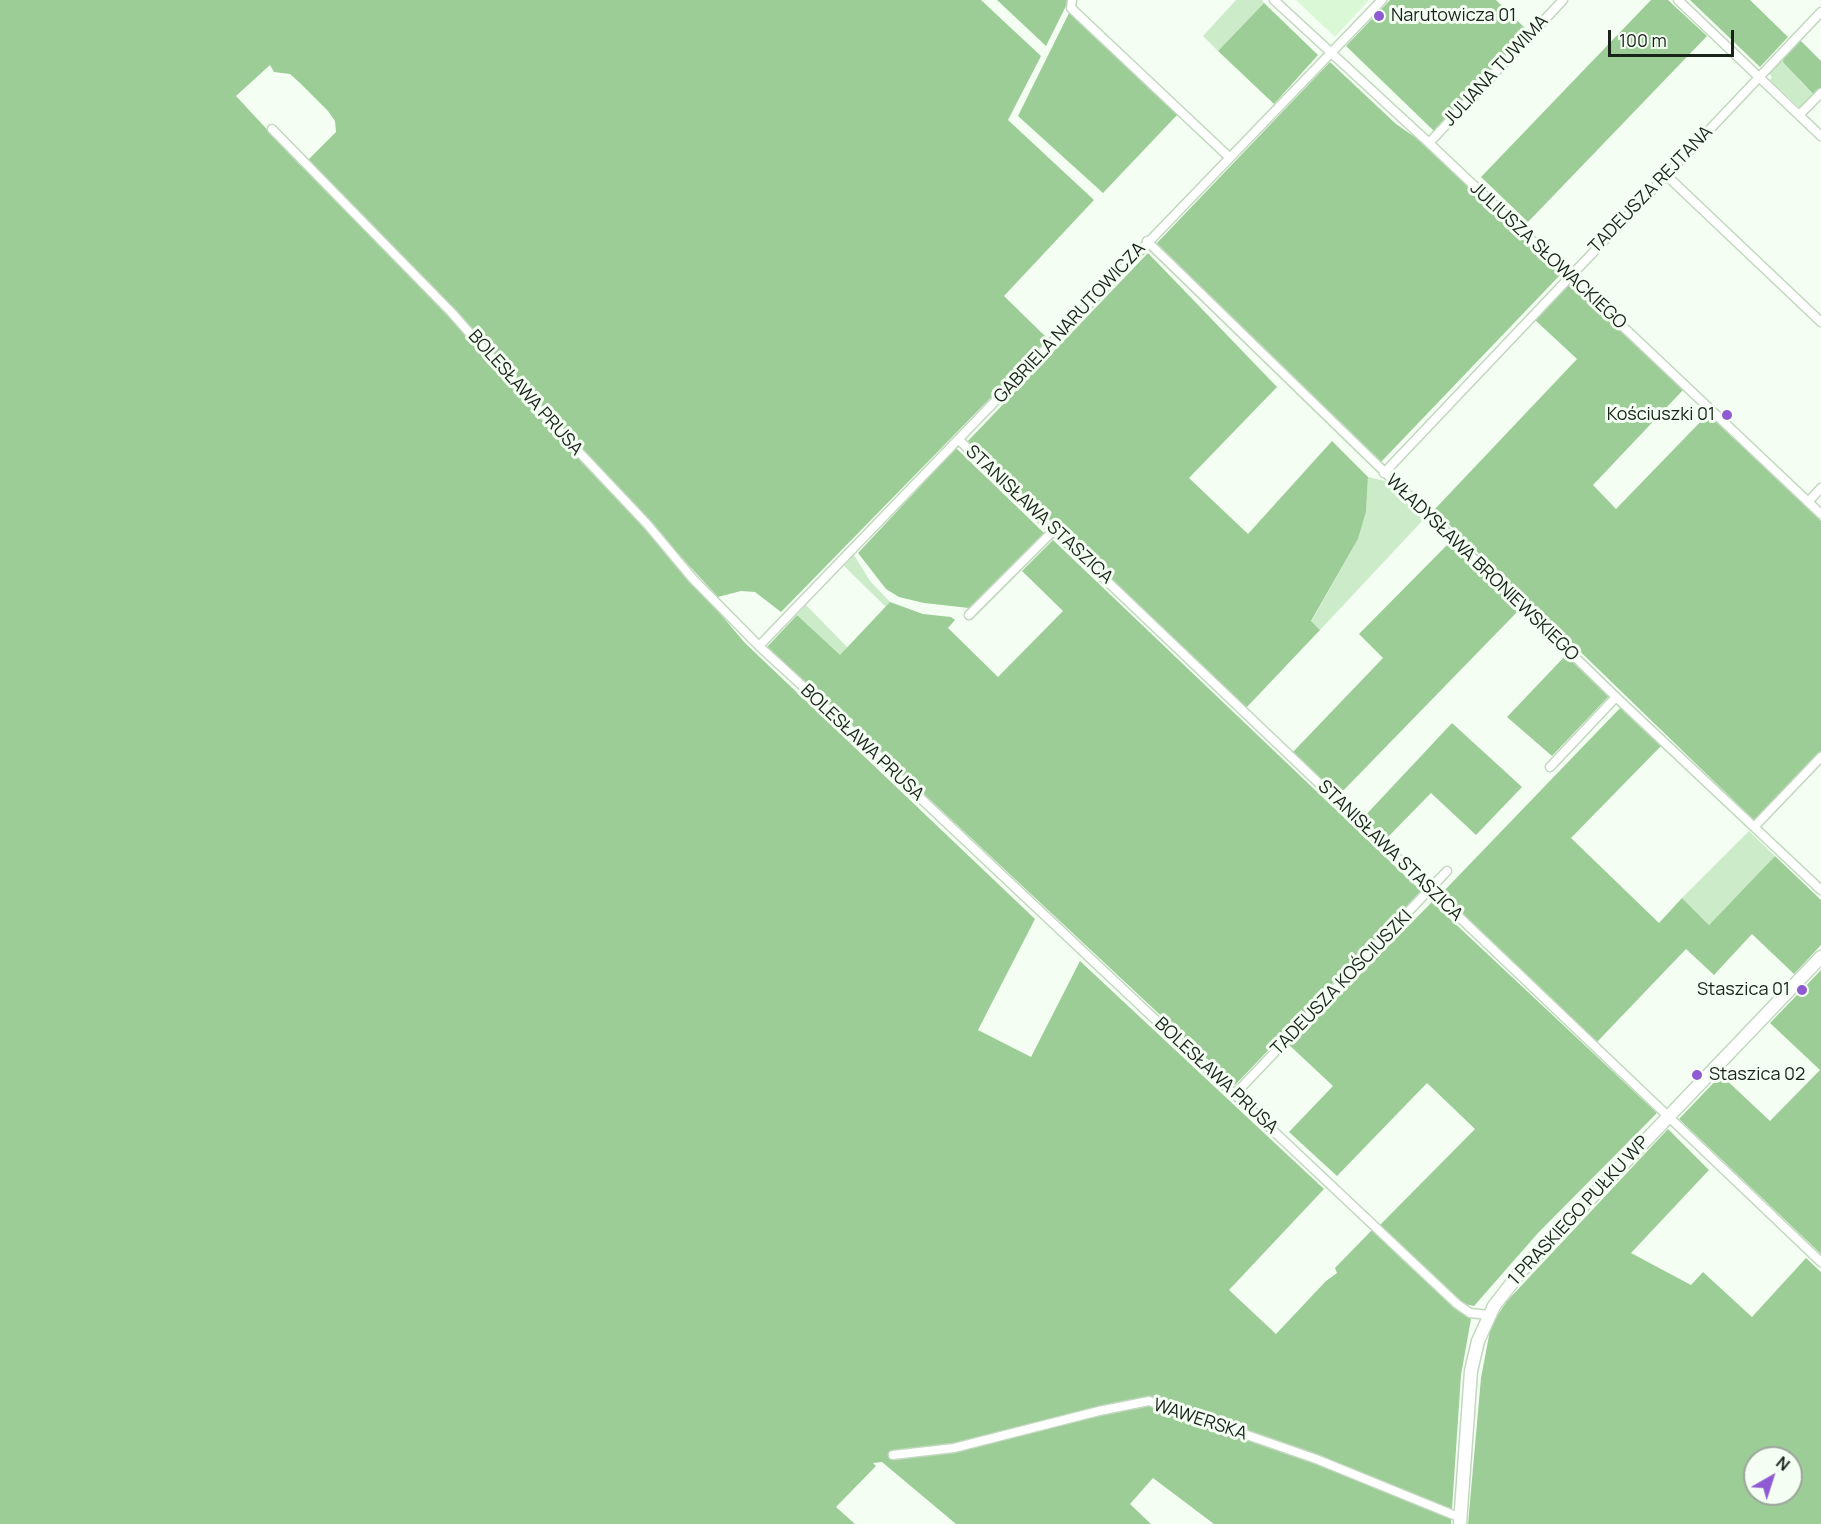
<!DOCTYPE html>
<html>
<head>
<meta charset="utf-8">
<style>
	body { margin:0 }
	#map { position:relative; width:1821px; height:1524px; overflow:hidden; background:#f4fef3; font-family:Manrope,sans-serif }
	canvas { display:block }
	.north { position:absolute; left:1743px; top:1446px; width:60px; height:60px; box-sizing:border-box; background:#f4fef3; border:2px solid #9da69c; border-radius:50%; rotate:39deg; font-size:16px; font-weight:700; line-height:24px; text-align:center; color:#1a2319 }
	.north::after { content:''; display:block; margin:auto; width:21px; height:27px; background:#905ad2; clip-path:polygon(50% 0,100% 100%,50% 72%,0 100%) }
	.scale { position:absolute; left:1608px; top:30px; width:126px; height:27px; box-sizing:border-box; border:3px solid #1a2319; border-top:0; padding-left:8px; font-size:18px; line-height:21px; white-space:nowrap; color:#1a2319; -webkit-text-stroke:4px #f4fef3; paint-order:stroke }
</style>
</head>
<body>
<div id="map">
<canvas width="1821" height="1524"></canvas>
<div class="north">N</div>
<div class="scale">100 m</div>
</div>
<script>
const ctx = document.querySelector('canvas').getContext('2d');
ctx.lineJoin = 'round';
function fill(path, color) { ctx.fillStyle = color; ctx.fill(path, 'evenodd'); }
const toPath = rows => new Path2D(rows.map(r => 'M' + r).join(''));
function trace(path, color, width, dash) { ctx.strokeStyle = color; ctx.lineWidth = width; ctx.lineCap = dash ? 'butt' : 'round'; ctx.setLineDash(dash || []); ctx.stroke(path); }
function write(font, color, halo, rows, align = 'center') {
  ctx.font = font + ' Manrope,sans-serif'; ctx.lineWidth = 6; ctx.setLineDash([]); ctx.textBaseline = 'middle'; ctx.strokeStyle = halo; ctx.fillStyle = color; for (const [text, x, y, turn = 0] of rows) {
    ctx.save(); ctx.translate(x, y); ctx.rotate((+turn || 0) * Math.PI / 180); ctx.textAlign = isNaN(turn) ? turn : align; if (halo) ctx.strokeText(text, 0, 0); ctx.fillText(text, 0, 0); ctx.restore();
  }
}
fill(toPath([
	[1296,0,1369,0,1335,37]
]), '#daf8d6');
fill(toPath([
	[1236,0,1262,0,1264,3,1218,51,1203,36],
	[1784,57,1801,82,1814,95,1800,108,1770,80,1772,77,1768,73],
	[1368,477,1385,481,1423,520,1320,630,1311,622,1358,539,1366,512],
	[854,555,870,581,890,602,886,607,844,566],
	[806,605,848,648,840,656,797,615],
	[1749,831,1775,856,1709,925,1682,898]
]), '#ccebc8');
fill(toPath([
	[0,0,981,0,1041,56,1008,120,1094,200,1004,296,1048,339,781,612,755,592,741,591,718,597,465,322,308,160,336,132,335,121,328,111,300,83,290,74,274,72,270,65,236,96,301,166,304,163,649,530,745,643,1035,919,978,1030,1031,1057,1080,961,1324,1189,1229,1290,1276,1334,1326,1281,1337,1273,1335,1268,1373,1229,1471,1319,1461,1375,1451,1524,1214,1524,1153,1478,1130,1504,1151,1524,956,1524,882,1462,873,1463,876,1466,836,1507,855,1524,0,1524],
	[997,0,1069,0,1046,46],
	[1390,0,1496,0,1529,32,1434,131,1346,46],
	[1651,0,1668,0,1707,36,1528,222,1481,177],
	[1690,0,1750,0,1788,37,1760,67],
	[1264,3,1318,55,1274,104,1218,51],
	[1069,13,1178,114,1103,193,1018,116],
	[1799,39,1821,61,1821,88,1814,95,1783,62,1784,57],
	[1330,62,1396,124,1422,142,1561,274,1381,462,1156,244],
	[1148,253,1277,387,1189,478,1248,534,1332,441,1368,477,1366,512,1358,539,1311,621,1320,630,1246,708,967,442],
	[1570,283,1683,390,1593,485,1616,509,1708,414,1821,521,1821,751,1754,820,1434,510,1577,359,1535,320],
	[956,448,1044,533,969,608,924,603,899,597,886,589,858,553],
	[1053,540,1421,891,1235,1085,767,647,797,615,840,655,890,602,923,614,951,617,955,620,948,628,998,677,1063,611,1022,571],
	[1448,544,1519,610,1338,796,1292,753,1383,658,1359,634],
	[1567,654,1610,695,1552,756,1507,717],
	[1622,706,1662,745,1571,838,1659,923,1682,898,1709,925,1775,856,1821,900,1821,945,1794,974,1752,934,1714,975,1686,949,1597,1042,1441,894],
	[1452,723,1522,787,1476,835,1431,793,1384,841,1362,819],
	[1432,902,1657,1113,1538,1233,1474,1306,1464,1304,1380,1225,1475,1129,1427,1083,1337,1176,1289,1132,1333,1086,1287,1043,1333,995,1337,998],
	[1821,970,1821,1254,1679,1119,1721,1075,1770,1121,1820,1070,1770,1023],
	[1668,1129,1709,1170,1631,1253,1691,1285,1703,1272,1752,1317,1806,1258,1821,1272,1821,1524,1468,1524,1481,1378,1491,1325,1507,1301],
	[1755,1458,1791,1458,1791,1494,1755,1494]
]), '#9dcd97');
const street = toPath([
	[1072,0,1071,8,1229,157],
	[1274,0,1429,143,1821,514],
	[1678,0,1821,136],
	[1799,115,1821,93],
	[272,129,452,313,511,380,647,524,693,579,759,646,882,759,898,777,1457,1304,1470,1313,1489,1315],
	[1429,143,1563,0],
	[1666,175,1821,322],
	[1147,241,1616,697,1821,890],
	[959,440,1821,1262],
	[1384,473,1821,12],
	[1808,502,1821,488],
	[969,615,1054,530],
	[759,646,1382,0],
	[1550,767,1616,697],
	[1755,826,1821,757],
	[1236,1093,1447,871],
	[893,1455,954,1448,1099,1411,1149,1401,1316,1459,1461,1518]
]);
const secondary = toPath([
	[1460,1524,1471,1371,1478,1341,1494,1306,1522,1270,1821,957]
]);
trace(street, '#c1d8be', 11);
trace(secondary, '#c1d8be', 15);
trace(street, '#fff', 8);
trace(secondary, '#fff', 12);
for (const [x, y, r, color] of [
	[1379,16,6,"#905ad2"],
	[1727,415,6,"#905ad2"],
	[1802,990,6,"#905ad2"],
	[1697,1075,6,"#905ad2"]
]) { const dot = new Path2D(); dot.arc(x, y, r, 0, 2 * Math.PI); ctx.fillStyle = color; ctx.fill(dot); trace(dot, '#f4fef3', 2); }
write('18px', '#1a2319', '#f4fef3', [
	["Narutowicza 01",1391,16],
	["Kościuszki 01",1715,415,"right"],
	["Staszica 01",1790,990,"right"],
	["Staszica 02",1709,1075]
], 'left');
write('18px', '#1a2319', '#f4fef3', [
	["JULIANA TUWIMA",1496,71,-47],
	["TADEUSZA REJTANA",1651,190,-46],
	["JULIUSZA SŁOWACKIEGO",1548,256,43],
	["GABRIELA NARUTOWICZA",1070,323,-47],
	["BOLESŁAWA PRUSA",525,393,48],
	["STANISŁAWA STASZICA",1039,515,43],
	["WŁADYSŁAWA BRONIEWSKIEGO",1482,568,44],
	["BOLESŁAWA PRUSA",862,743,43],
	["STANISŁAWA STASZICA",1390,851,44],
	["TADEUSZA KOŚCIUSZKI",1342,983,-46],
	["BOLESŁAWA PRUSA",1216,1076,43],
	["1 PRASKIEGO PUŁKU WP",1579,1211,-47],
	["WAWERSKA",1200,1420,18]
]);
</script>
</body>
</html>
